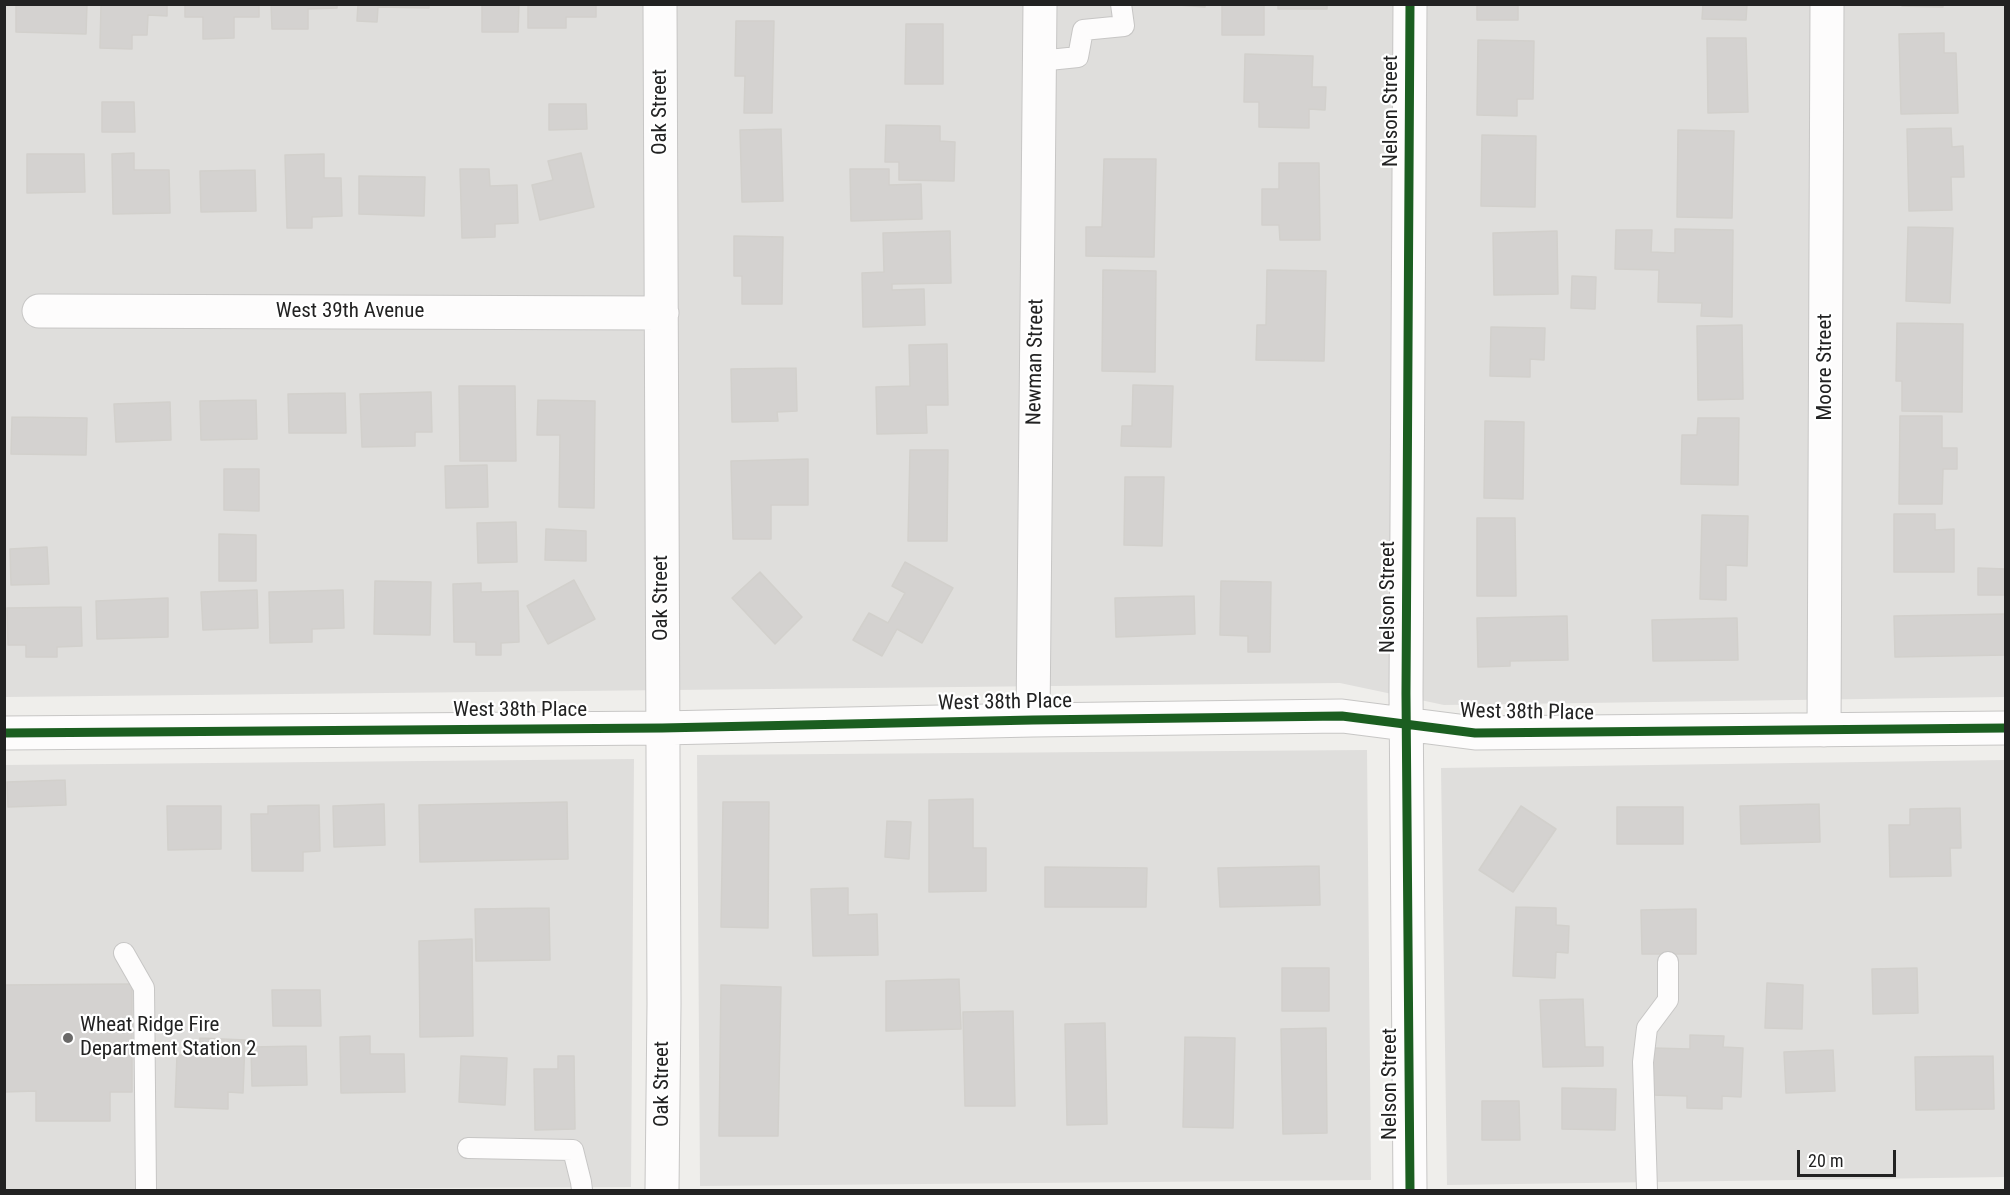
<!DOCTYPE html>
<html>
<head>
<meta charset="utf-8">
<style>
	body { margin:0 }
	#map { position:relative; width:2010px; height:1195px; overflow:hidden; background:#efeeeb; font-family:"Roboto Condensed",sans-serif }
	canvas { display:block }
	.frame { position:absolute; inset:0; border:6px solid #222; pointer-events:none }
	.scale { position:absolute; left:1797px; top:1150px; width:99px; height:27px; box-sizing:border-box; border:3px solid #222; border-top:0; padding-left:8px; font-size:18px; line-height:21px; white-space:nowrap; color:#222; -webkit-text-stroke:4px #fff; paint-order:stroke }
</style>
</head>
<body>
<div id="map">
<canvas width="2010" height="1195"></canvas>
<div class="frame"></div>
<div class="scale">20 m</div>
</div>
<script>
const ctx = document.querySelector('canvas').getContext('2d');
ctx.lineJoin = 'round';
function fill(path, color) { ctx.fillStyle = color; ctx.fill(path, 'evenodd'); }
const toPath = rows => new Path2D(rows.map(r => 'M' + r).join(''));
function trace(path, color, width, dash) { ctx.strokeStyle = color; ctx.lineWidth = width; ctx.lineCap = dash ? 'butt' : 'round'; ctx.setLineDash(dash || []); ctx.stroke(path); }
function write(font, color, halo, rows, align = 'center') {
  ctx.font = font + ' "Roboto Condensed",sans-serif'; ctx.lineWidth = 4.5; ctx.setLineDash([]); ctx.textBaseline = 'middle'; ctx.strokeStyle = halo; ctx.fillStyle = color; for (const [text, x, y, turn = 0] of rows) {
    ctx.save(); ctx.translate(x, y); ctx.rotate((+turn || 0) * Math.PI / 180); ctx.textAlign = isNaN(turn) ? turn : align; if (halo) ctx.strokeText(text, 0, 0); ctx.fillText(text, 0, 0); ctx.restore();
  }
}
fill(toPath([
	[4,5,2005,5,2005,697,1444,705,1340,683,5,697],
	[1367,750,1371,1180,700,1186,697,755],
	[634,759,631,1187,5,1190,4,765],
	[2005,760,2005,1177,1447,1185,1441,768]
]), '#dfdedc');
const building = toPath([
	[16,4,87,4,86,34,16,32,16,4],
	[101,4,167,4,167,16,148,15,147,35,132,35,132,49,100,48,101,4],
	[185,4,259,4,259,17,234,17,234,38,203,39,203,17,185,17,185,4],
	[271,4,337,4,337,8,308,9,308,29,272,29,271,4],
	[358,4,429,4,429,8,378,7,377,22,357,21,358,4],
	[482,4,519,4,518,32,482,32,482,4],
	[528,4,596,4,596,17,566,17,566,28,528,28,528,4],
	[1165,4,1205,4,1205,7,1165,4],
	[1222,4,1264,4,1264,35,1222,35,1222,4],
	[1278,4,1327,4,1327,9,1278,9,1278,4],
	[1477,4,1518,4,1518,20,1477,20,1477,4],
	[1703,4,1747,4,1746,20,1702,19,1703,4],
	[1902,4,1943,4,1943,7,1902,6,1902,4],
	[736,21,774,21,772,113,744,113,745,76,735,76,736,21],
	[906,24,943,24,943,84,905,84,906,24],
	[1944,33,1944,53,1956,53,1958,113,1901,114,1899,34,1944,33],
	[1707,38,1746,38,1748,112,1708,113,1707,38],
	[1478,40,1534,41,1533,99,1517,99,1517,116,1477,115,1478,40],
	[1245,54,1313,56,1312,87,1326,87,1325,110,1309,109,1309,128,1259,127,1259,102,1244,102,1245,54],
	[102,102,134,102,135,132,102,132,102,102],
	[549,104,586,104,587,129,549,130,549,104],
	[886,125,940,126,940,141,955,142,954,181,899,180,899,162,885,162,886,125],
	[1951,128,1952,147,1963,146,1964,177,1951,177,1952,210,1909,211,1907,129,1951,128],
	[781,129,783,201,742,202,740,130,781,129],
	[1678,130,1734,131,1732,218,1677,217,1678,130],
	[1482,135,1536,136,1535,207,1481,206,1482,135],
	[134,153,134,170,169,170,170,213,113,214,112,154,134,153],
	[581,153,594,207,540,220,532,185,553,180,548,161,581,153],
	[27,154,84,154,85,192,27,193,27,154],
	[324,154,324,178,341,178,342,216,312,217,312,228,287,228,285,155,324,154],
	[1104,159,1156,159,1154,257,1086,256,1086,227,1102,227,1104,159],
	[1279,163,1319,163,1320,240,1280,240,1279,225,1262,225,1262,189,1279,189,1279,163],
	[460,169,489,169,490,186,517,185,518,223,495,224,495,237,462,238,460,169],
	[850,169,889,169,889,185,921,184,922,219,851,221,850,169],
	[255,170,256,211,201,212,200,171,255,170],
	[359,176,425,177,424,216,359,214,359,176],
	[1908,227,1953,228,1950,303,1906,301,1908,227],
	[1675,229,1733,230,1732,317,1701,316,1702,303,1658,302,1659,270,1615,269,1616,230,1652,230,1651,252,1675,253,1675,229],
	[950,231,951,283,892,284,892,290,924,289,925,325,863,327,862,273,884,272,883,233,950,231],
	[1557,231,1558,294,1494,295,1493,233,1557,231],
	[734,236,783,237,782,304,742,304,742,276,734,276,734,236],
	[1103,270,1156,271,1155,372,1102,371,1103,270],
	[1267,270,1326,271,1324,361,1256,360,1257,325,1266,325,1267,270],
	[1572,276,1596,277,1595,309,1571,308,1572,276],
	[1897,323,1963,324,1962,412,1902,411,1902,381,1896,381,1897,323],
	[1742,325,1743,399,1698,400,1697,326,1742,325],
	[1491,327,1545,328,1544,360,1530,359,1530,377,1490,376,1491,327],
	[947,344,948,405,926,405,927,433,877,434,876,387,910,386,909,345,947,344],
	[796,368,797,411,777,412,778,421,732,422,731,369,796,368],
	[1133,385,1173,386,1171,447,1121,446,1122,426,1132,426,1133,385],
	[459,386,515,386,516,461,460,461,459,386],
	[431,392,432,432,415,432,415,446,362,447,360,394,431,392],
	[345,393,346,433,289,433,288,394,345,393],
	[256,400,257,439,201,440,200,401,256,400],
	[538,400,595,401,594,508,559,507,560,435,537,435,538,400],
	[170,402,171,440,116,442,114,404,170,402],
	[1900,416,1942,416,1942,448,1957,448,1957,469,1943,469,1942,504,1899,504,1900,416],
	[12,417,87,418,86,455,11,454,12,417],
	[1698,418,1739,418,1738,485,1681,484,1682,435,1697,435,1698,418],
	[1485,421,1524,422,1523,499,1484,498,1485,421],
	[910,450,948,450,947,541,908,541,910,450],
	[808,459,808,505,771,505,771,539,733,539,731,461,808,459],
	[487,465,488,507,446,508,445,466,487,465],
	[224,469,259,469,259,511,224,510,224,469],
	[1125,477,1164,477,1162,546,1124,545,1125,477],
	[1894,514,1935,514,1935,530,1954,529,1954,572,1894,572,1894,514],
	[1702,515,1748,516,1747,566,1726,565,1726,600,1700,599,1702,515],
	[1477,518,1515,518,1516,596,1477,596,1477,518],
	[516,522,517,562,478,563,477,523,516,522],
	[546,529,586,531,586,561,545,560,546,529],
	[219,534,256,535,256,581,219,581,219,534],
	[47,547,49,584,11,585,10,549,47,547],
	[905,562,953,588,922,643,897,629,882,656,853,640,869,613,888,623,905,593,892,586,905,562],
	[1978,568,2006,569,2006,595,1978,595,1978,568],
	[760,572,802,617,775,644,732,598,760,572],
	[574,580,595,619,548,644,527,606,574,580],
	[375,581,431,582,430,635,374,634,375,581],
	[1221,581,1271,582,1270,652,1248,652,1248,636,1220,635,1221,581],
	[481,583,481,592,518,591,519,642,501,643,501,655,476,655,476,642,454,642,453,584,481,583],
	[257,590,258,628,203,630,201,592,257,590],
	[343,590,344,628,312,629,312,642,270,643,269,592,343,590],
	[1194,596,1195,634,1116,637,1115,598,1194,596],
	[168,598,168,637,97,639,96,601,168,598],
	[81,607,82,646,57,647,57,657,26,657,26,645,8,645,7,608,81,607],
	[2006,614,2006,655,1895,657,1894,616,2006,614],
	[1567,616,1568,660,1510,661,1510,666,1478,667,1477,618,1567,616],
	[1737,618,1738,660,1653,661,1652,620,1737,618],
	[65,780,66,805,8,807,7,782,65,780],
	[973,799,973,848,986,848,986,891,929,892,929,800,973,799],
	[567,802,568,859,420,862,419,805,567,802],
	[723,802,769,802,768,928,721,927,723,802],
	[384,804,385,845,334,847,333,806,384,804],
	[1819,804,1820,842,1741,844,1740,806,1819,804],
	[319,805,320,851,303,852,303,871,252,871,251,814,268,814,268,806,319,805],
	[167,806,221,806,221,849,168,850,167,806],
	[1521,806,1556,829,1513,892,1479,870,1521,806],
	[1617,807,1683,807,1683,844,1617,844,1617,807],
	[1960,808,1961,848,1950,848,1951,876,1890,877,1889,825,1910,825,1910,809,1960,808],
	[887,821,911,822,909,859,885,857,887,821],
	[1319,866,1320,905,1220,907,1218,868,1319,866],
	[1045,867,1147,868,1146,907,1045,907,1045,867],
	[848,888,848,915,877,914,878,955,813,956,811,889,848,888],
	[1516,907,1556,908,1556,925,1569,926,1568,953,1556,952,1555,978,1513,976,1516,907],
	[549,908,550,960,476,961,475,909,549,908],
	[1696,909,1696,954,1642,954,1641,910,1696,909],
	[472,939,473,1036,420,1037,419,941,472,939],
	[1282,968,1329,968,1329,1011,1282,1011,1282,968],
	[1917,968,1918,1013,1873,1014,1872,969,1917,968],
	[959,979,961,1029,886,1031,886,981,959,979],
	[1767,983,1803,985,1802,1029,1765,1028,1767,983],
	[132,984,132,1092,110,1092,110,1121,36,1121,36,1091,4,1092,4,985,132,984],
	[721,985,781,987,778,1136,719,1136,721,985],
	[272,990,320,990,321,1026,273,1026,272,990],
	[1583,999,1585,1047,1603,1047,1603,1066,1543,1067,1540,1000,1583,999],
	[1013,1011,1015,1106,965,1106,963,1012,1013,1011],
	[1105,1023,1107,1124,1067,1125,1065,1024,1105,1023],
	[1326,1028,1327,1133,1283,1134,1281,1029,1326,1028],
	[1690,1035,1724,1036,1723,1047,1743,1048,1741,1097,1722,1096,1722,1109,1687,1108,1687,1096,1652,1095,1653,1048,1690,1049,1690,1035],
	[370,1036,370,1054,404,1054,405,1092,341,1093,340,1037,370,1036],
	[1185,1037,1235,1038,1233,1128,1183,1127,1185,1037],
	[200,1038,245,1040,243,1093,228,1092,228,1109,175,1107,177,1055,199,1056,200,1038],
	[306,1046,307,1085,252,1086,251,1047,306,1046],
	[1833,1050,1835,1091,1786,1093,1784,1052,1833,1050],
	[461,1056,507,1058,505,1105,459,1102,461,1056],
	[558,1056,574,1056,575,1129,535,1130,534,1069,558,1069,558,1056],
	[1993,1056,1994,1109,1916,1110,1915,1057,1993,1056],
	[1562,1088,1616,1089,1615,1130,1562,1129,1562,1088],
	[1482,1101,1519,1101,1520,1140,1482,1140,1482,1101]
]);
fill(building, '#d4d2d0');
trace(building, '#d2d0cc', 1.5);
const lane = toPath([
	[1039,61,1078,57,1083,30,1124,26,1121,4],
	[124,953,144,988,146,1190],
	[468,1148,573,1150,581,1182,582,1190],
	[1647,1190,1643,1062,1647,1028,1668,1000,1668,962]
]);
const street = toPath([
	[660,4,664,1004,662,1190],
	[39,311,662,313],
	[1033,720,1040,4],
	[1824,730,1827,4],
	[4,733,662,728,1033,720,1342,716,1475,733,2006,728],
	[1410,1190,1406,693,1410,4]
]);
trace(lane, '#c7c6c5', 22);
trace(street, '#c7c6c5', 35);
trace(lane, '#fdfcfc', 20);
trace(street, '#fdfcfc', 33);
trace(toPath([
	[4,733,662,728,1033,720,1342,716,1475,733,2006,728],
	[1410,1190,1406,693,1410,4]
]), '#1b5e20', 9);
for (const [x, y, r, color] of [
	[68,1038,6,"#6a6968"]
]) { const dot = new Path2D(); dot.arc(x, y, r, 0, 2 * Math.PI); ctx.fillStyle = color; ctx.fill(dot); trace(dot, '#fff', 2); }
write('21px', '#222', '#fff', [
	["Nelson Street",1392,111,-90],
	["Oak Street",661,112,-90],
	["West 39th Avenue",350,312],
	["Newman Street",1036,362,-89],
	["Moore Street",1826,367,-90],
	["Nelson Street",1389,597,-90],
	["Oak Street",662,598,-90],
	["West 38th Place",1005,703,-1],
	["West 38th Place",520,711],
	["West 38th Place",1527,713,1],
	["Oak Street",663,1084,-90],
	["Nelson Street",1391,1084,-90]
]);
write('21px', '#222', '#fff', [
	["Wheat Ridge Fire",80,1026],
	["Department Station 2",80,1050]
], 'left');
</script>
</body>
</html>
